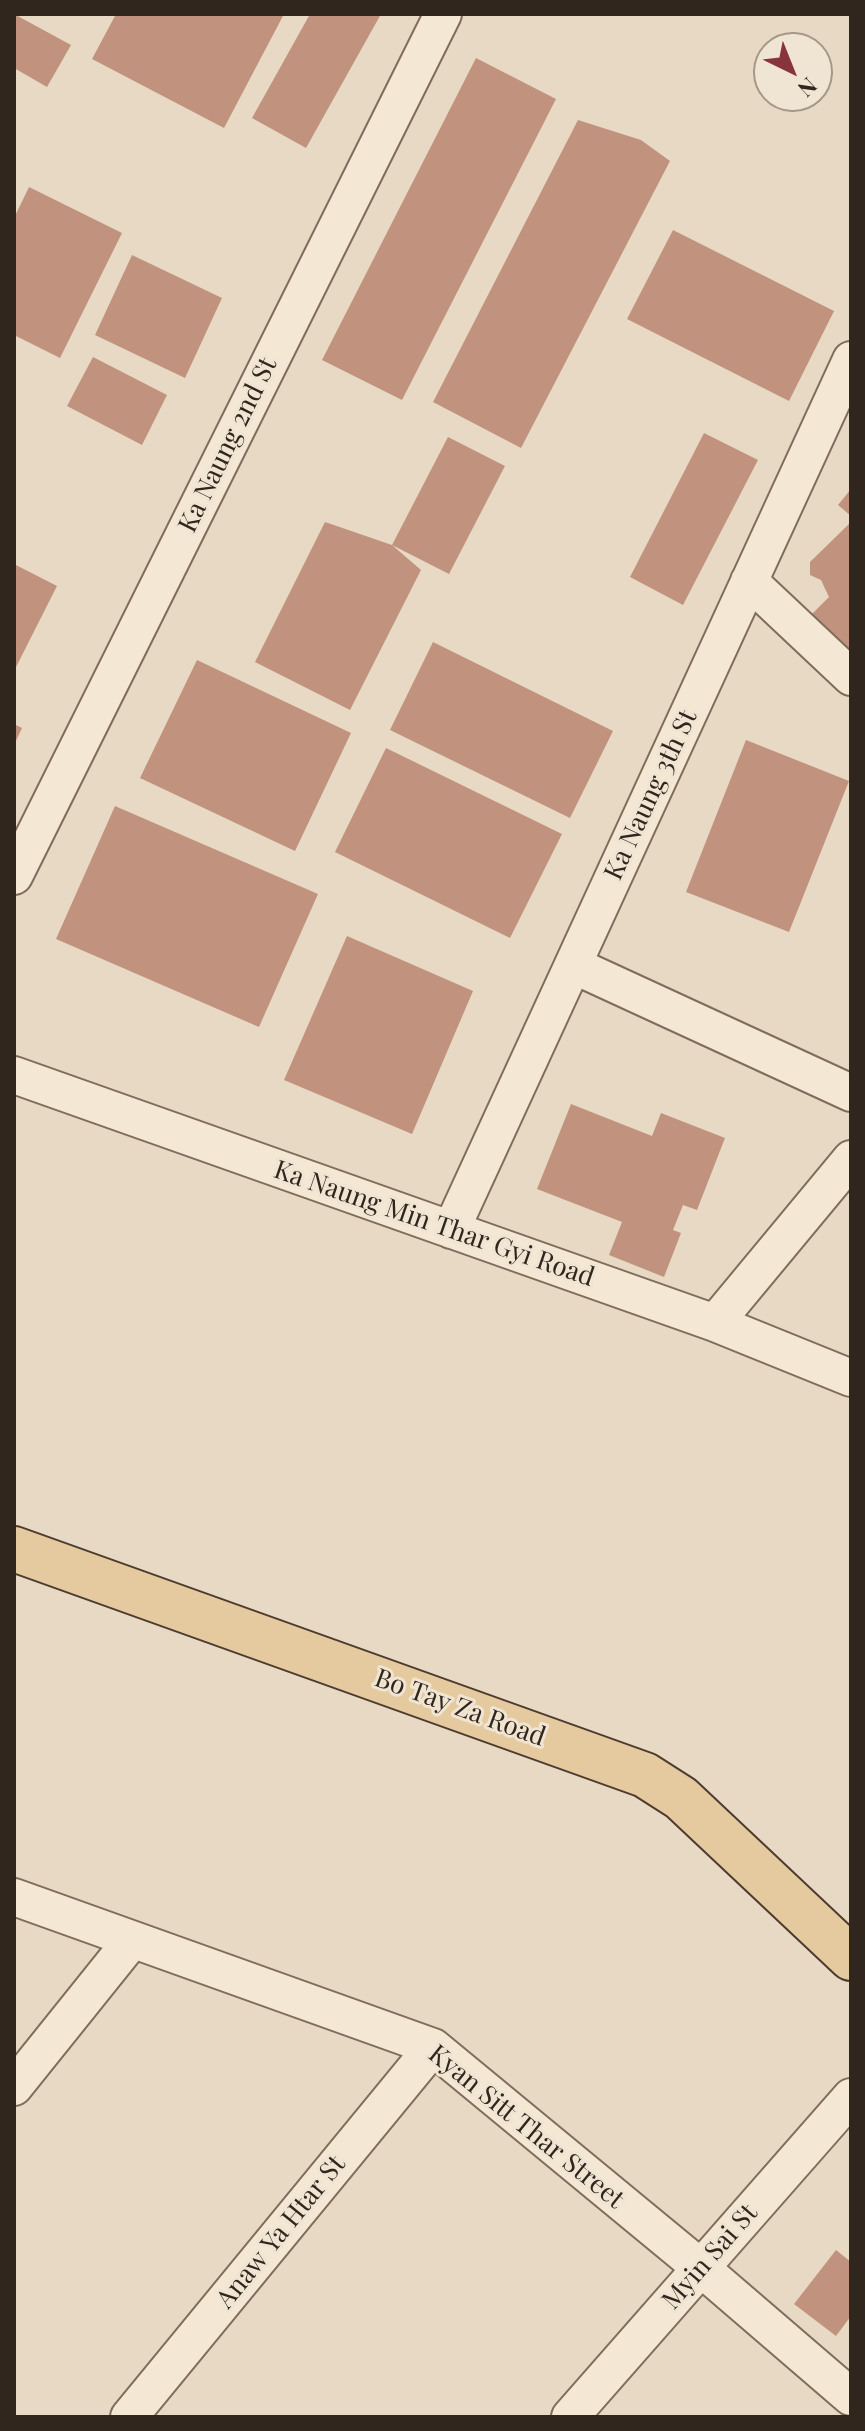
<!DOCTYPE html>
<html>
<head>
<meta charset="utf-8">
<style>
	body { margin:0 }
	#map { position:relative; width:865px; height:2431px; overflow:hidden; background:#e7d9c3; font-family:"Playfair Display",serif }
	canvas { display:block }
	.frame { position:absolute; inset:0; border:16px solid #31261e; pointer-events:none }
	.north { position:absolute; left:753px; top:32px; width:80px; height:80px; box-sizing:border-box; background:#f0e4d2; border:2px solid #a4988a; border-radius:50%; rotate:137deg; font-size:22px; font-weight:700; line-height:32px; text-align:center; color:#31261e }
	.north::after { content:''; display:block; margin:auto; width:28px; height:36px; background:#87343d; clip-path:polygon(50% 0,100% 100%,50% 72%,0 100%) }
</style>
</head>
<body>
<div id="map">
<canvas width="865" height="2431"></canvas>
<div class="frame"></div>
<div class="north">N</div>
</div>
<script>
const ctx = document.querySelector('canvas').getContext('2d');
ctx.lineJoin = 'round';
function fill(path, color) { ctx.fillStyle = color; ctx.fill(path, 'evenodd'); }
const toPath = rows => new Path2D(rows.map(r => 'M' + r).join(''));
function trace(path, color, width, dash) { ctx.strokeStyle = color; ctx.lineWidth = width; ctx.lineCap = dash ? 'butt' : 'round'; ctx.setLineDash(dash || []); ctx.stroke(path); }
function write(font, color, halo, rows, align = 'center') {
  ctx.font = font + ' "Playfair Display",serif'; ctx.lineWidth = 6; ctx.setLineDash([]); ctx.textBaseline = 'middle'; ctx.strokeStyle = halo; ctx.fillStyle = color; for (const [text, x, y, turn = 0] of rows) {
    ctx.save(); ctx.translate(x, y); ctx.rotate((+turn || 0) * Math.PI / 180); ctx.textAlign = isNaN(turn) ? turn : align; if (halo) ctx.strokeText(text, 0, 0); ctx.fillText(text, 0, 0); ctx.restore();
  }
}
fill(toPath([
	[14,14,71,45,47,87,14,68],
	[116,14,284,14,224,128,92,59],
	[310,14,381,14,306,148,252,118],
	[476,58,556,99,402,400,322,360],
	[578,120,641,140,670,161,521,448,433,402],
	[29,187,122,233,60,358,14,335,14,218],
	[673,230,834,311,789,401,627,319],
	[132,255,222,298,185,378,95,335],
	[93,357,167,395,142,445,67,406],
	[704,433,758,460,683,605,630,577],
	[448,437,505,466,449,574,392,545],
	[851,489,851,516,838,505],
	[325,522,392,545,421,570,350,710,255,662],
	[851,522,851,653,809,617,829,597,821,580,810,575,810,562],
	[14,564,57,586,14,671],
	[433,642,613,731,570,818,390,730],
	[197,660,351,733,295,851,140,778],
	[14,724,22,728,14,745],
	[746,740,849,781,789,932,686,892],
	[386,748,562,834,510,938,335,852],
	[115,806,318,894,259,1027,56,939],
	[347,936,473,991,412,1134,284,1080],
	[571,1104,652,1136,661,1113,725,1138,697,1210,683,1205,673,1230,681,1233,664,1277,609,1255,622,1222,537,1189],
	[836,2250,851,2262,851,2316,836,2336,794,2304]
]), '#c1937e');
const minor = toPath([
	[749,581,851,677],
	[14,876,443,14],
	[573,965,851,1093],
	[14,1075,715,1323,851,1378],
	[451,1230,851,360],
	[715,1323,851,1159],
	[14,1897,433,2047,701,2268,851,2397],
	[14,2087,132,1940],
	[129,2417,433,2047],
	[570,2417,851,2097]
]);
const major = toPath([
	[14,1549,645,1775,681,1798,851,1958]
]);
trace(minor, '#806c5c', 40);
trace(major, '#4e3b30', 48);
trace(minor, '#f4e8d5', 36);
trace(major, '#e6ca9f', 44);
write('26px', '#31261e', '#f0e4d2', [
	["Ka Naung 2nd St",228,445,-64],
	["Ka Naung 3th St",651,795,-65],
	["Ka Naung Min Thar Gyi Road",434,1224,19],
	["Bo Tay Za Road",460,1708,20],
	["Kyan Sitt Thar Street",526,2127,39],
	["Anaw Ya Htar St",281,2232,-51],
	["Myin Sai St",710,2257,-49]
]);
</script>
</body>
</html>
